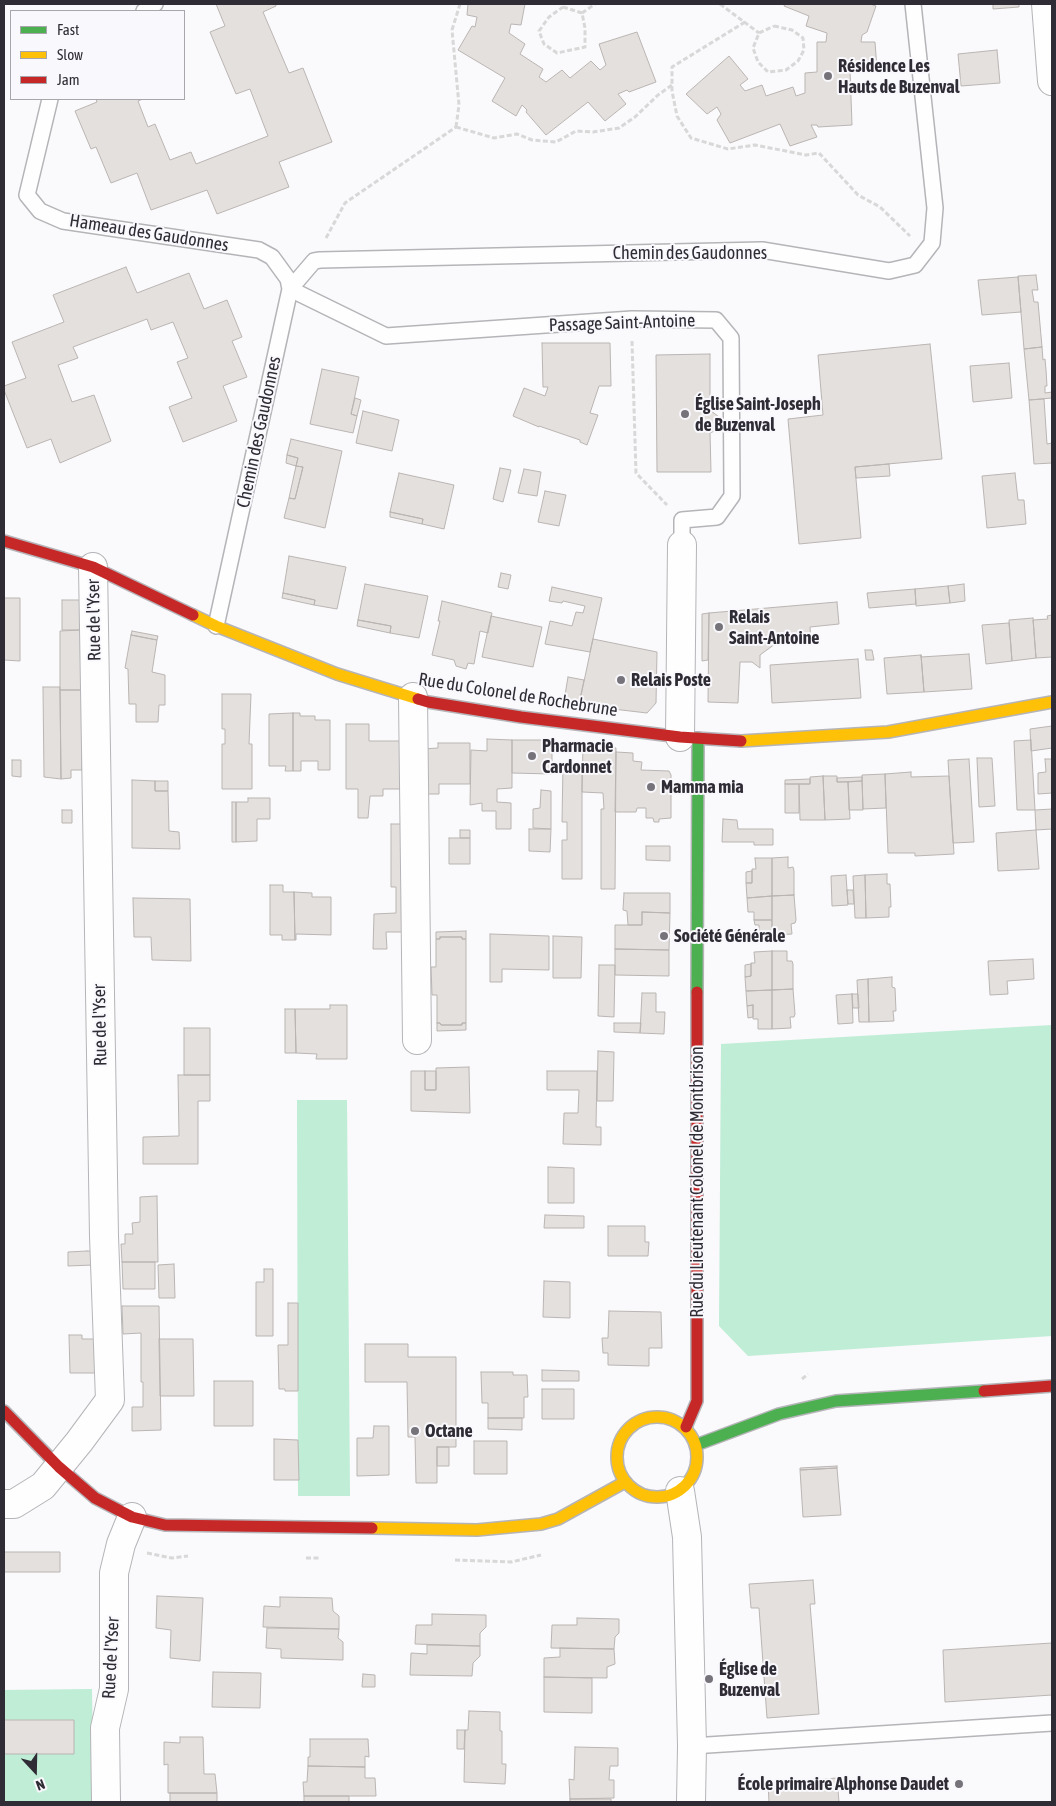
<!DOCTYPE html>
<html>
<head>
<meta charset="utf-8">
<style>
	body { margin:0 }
	#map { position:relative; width:1056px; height:1806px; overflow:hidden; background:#faf9fb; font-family:"Asap Condensed",sans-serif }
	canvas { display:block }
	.frame { position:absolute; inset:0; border:5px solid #2f2c35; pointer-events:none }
	.legend { position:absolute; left:10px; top:10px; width:175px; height:90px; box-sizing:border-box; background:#f9f8fc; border:1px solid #a8a6ac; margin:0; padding:6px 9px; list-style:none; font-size:15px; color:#2f2c35 }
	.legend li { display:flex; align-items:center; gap:10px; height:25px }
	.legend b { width:25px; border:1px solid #a8a6ac }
	.north { position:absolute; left:10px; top:1746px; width:50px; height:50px; -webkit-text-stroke:4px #f9f8fc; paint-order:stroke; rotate:159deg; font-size:14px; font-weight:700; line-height:20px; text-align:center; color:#2f2c35 }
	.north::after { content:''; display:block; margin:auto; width:18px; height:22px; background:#2f2c35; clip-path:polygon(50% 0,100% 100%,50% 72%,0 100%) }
</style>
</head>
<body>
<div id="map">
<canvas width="1056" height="1806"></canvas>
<div class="frame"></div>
<ul class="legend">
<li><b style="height:6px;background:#4caf50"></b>Fast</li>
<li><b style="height:6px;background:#ffc107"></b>Slow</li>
<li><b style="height:6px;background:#c62828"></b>Jam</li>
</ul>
<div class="north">N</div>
</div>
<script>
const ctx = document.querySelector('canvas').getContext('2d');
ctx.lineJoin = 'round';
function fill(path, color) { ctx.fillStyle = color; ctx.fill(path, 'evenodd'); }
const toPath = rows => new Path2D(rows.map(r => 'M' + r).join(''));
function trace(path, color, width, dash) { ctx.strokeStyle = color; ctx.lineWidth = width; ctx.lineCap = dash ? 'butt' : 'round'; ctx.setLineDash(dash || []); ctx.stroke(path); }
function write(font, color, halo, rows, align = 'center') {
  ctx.font = font + ' "Asap Condensed",sans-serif'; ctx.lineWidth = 4; ctx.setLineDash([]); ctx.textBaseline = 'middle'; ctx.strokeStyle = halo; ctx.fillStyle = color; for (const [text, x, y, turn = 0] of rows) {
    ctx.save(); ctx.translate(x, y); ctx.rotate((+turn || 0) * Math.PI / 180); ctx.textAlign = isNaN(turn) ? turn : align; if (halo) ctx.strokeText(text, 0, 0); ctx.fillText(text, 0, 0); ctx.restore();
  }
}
fill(toPath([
	[1052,1025,1052,1336,748,1356,719,1326,721,1044],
	[297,1100,347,1100,350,1496,298,1496],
	[92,1689,94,1802,4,1802,4,1690]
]), '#bfedd6');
const building = toPath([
	[216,4,276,4,276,6,263,12,289,73,303,68,332,142,279,162,289,187,217,214,207,190,151,210,137,173,111,183,96,147,91,149,75,111,97,102,96,99,143,99,138,101,148,127,155,124,170,160,191,152,196,164,268,136,250,89,236,94,210,32,225,26,216,4],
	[468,4,525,4,521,25,511,24,509,33,525,44,520,54,543,69,539,77,546,82,562,70,570,78,591,61,600,70,606,65,599,44,637,32,656,82,629,92,627,90,618,94,626,104,605,121,588,102,546,135,526,112,527,110,522,105,516,116,492,101,505,78,458,50,472,26,475,27,477,17,467,15,468,4],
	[785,4,870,4,876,6,867,32,862,35,861,42,875,42,877,69,850,70,852,125,818,127,817,125,811,125,817,137,790,146,780,124,730,143,717,120,721,114,717,107,707,114,686,94,729,56,748,79,740,85,745,91,762,85,766,96,793,87,796,96,805,93,805,73,817,72,817,42,826,42,827,33,806,26,809,16,784,6,785,4],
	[993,4,1019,4,1019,7,993,9,993,4],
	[997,50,1000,83,961,86,958,54,997,50],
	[126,267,137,293,189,273,204,309,227,300,242,337,232,341,247,377,223,386,237,421,183,442,169,407,192,398,177,362,188,358,173,322,151,330,147,319,73,347,78,358,58,365,72,402,94,395,111,441,60,463,51,439,27,448,4,390,4,386,26,378,12,342,64,322,53,295,126,267],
	[1036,275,1038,290,1032,290,1034,302,1038,302,1042,347,1024,349,1018,276,1036,275],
	[1018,277,1021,312,982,315,978,280,1018,277],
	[542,343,610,343,611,386,599,386,590,413,598,415,587,445,580,442,580,440,539,426,539,427,513,416,524,388,545,396,548,387,543,387,542,343],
	[930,344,942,459,855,467,861,538,799,544,788,419,823,415,818,355,930,344],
	[1042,347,1043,360,1045,359,1046,370,1047,386,1045,386,1045,393,1052,392,1052,398,1029,400,1024,349,1042,347],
	[710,354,710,410,719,417,719,429,710,433,711,472,657,472,656,355,710,354],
	[1009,363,1012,398,973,402,970,366,1009,363],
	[322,369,359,377,351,414,357,416,353,433,310,424,322,369],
	[355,398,361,400,357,416,351,414,355,398],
	[1044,399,1047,444,1052,443,1052,463,1034,464,1029,400,1044,399],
	[363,411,399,420,392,451,356,443,363,411],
	[291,439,342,451,325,528,284,518,289,498,295,499,303,467,296,466,298,458,287,455,291,439],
	[287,455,298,458,296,466,286,463,287,455],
	[889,464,890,476,856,478,855,467,889,464],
	[296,466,303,467,295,499,289,498,296,466],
	[500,468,511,470,503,502,493,499,500,468],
	[524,469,541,472,537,496,518,493,524,469],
	[399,473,454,485,444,529,422,524,423,519,390,512,399,473],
	[1015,473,1018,500,1024,500,1026,524,987,528,982,476,1015,473],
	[545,491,566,495,559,526,538,522,545,491],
	[390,512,423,519,422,524,390,517,390,512],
	[289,556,346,567,337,609,314,605,315,600,283,593,289,556],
	[501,573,511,575,508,589,498,587,501,573],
	[365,584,428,596,419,638,390,633,391,626,358,620,365,584],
	[964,584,965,601,950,603,948,586,964,584],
	[948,586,950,603,916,606,915,589,948,586],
	[552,587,602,598,590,652,545,644,550,621,572,626,576,612,583,613,585,606,563,601,562,603,549,601,552,587],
	[915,589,916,604,869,608,867,593,915,589],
	[283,593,315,600,314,605,282,598,283,593],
	[4,598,20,598,20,661,4,660,4,598],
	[62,600,81,600,81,630,62,630,62,600],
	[442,601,492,613,488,633,480,631,474,664,468,663,466,669,456,666,454,660,432,655,440,621,438,621,442,601],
	[837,602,839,624,810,627,811,641,775,644,760,655,760,668,752,662,740,662,738,703,708,702,709,613,837,602],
	[709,613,708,660,702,661,702,614,709,613],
	[1052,615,1052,661,1052,657,1036,658,1033,620,1048,619,1047,616,1052,615],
	[491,616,542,627,533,667,482,657,491,616],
	[1033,618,1036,658,1012,661,1009,620,1033,618],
	[358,620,391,626,390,633,357,626,358,620],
	[1009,623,1012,661,986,664,982,625,1009,623],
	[81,630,82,690,60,690,60,631,81,630],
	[132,631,158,636,157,640,131,635,132,631],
	[131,635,157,640,152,672,165,675,165,705,159,705,158,722,136,722,136,704,129,704,128,669,125,668,131,635],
	[593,639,657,652,656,703,647,713,579,705,593,639],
	[865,650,872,650,874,660,866,660,865,650],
	[969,654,972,689,924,692,921,655,921,657,969,654],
	[921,655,924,692,887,694,884,658,921,655],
	[858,659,861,698,772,703,770,665,858,659],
	[568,677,584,680,578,709,563,707,568,677],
	[43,687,60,687,61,779,44,777,43,687],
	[60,690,82,690,82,770,71,770,71,778,61,779,60,690],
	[222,694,251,694,249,744,252,744,252,789,222,789,222,744,225,744,225,729,222,729,222,694],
	[293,713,300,713,300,716,315,716,315,720,330,720,330,770,318,770,318,761,301,761,301,771,293,771,293,713],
	[293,713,293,771,285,771,286,766,269,766,269,714,293,713],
	[346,724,369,724,369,741,410,741,410,789,383,789,383,796,370,796,368,818,358,818,358,789,346,789,346,724],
	[1052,726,1052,748,1031,751,1030,729,1052,726],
	[487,739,512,740,512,788,497,789,497,802,511,803,511,829,496,829,496,811,482,811,482,803,470,805,471,750,487,751,487,739],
	[512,740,552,740,552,774,512,773,512,740],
	[1031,740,1035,810,1017,810,1014,741,1031,740],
	[438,743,470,743,470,784,439,784,439,794,423,794,423,749,438,748,438,743],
	[583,744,616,748,615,889,601,889,601,809,604,809,603,793,582,792,583,744],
	[616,752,633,753,633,761,642,762,641,770,669,771,671,775,671,818,659,819,659,822,654,822,653,818,646,818,646,808,637,808,636,812,615,812,616,752],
	[977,758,992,758,995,806,979,807,977,758],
	[969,759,974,842,953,843,948,760,969,759],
	[1045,759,1052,759,1052,793,1038,794,1038,773,1046,772,1045,759],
	[12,760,21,760,21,777,12,776,12,760],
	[563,765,582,765,582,879,562,879,562,840,567,840,567,822,562,822,563,765],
	[911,772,911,777,949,776,954,854,915,856,915,853,888,853,885,774,911,772],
	[885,774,886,808,863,809,862,775,885,774],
	[823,776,837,776,837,782,848,782,850,819,825,820,823,776],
	[823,776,825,820,800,820,799,784,810,784,810,777,823,776],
	[862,777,862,781,837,782,837,778,862,777],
	[810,779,810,784,785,784,785,780,810,779],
	[132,780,155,781,155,791,168,791,169,831,179,832,180,849,132,848,132,780],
	[155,781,168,781,168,791,155,791,155,781],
	[862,781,863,810,849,810,848,782,862,781],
	[785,784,799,784,799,813,785,813,785,784],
	[541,790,551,791,551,829,533,828,533,809,540,808,541,790],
	[248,798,270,798,270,819,257,819,257,841,236,842,236,802,248,802,248,798],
	[232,802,236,802,236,842,232,842,232,802],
	[1052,809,1052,829,1036,830,1035,810,1052,809],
	[62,810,72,810,72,823,62,823,62,810],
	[723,819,737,820,738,829,773,829,773,845,754,845,754,842,722,842,723,819],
	[391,824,410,824,411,932,386,932,387,949,373,949,374,914,396,913,396,887,391,887,391,824],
	[529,829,551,829,550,852,529,851,529,829],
	[460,830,470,830,470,838,460,838,460,830],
	[1036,830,1039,869,998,871,996,833,1036,830],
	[449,838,470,838,470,864,449,864,449,838],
	[646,846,670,846,670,861,646,860,646,846],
	[788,857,788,868,793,867,794,871,794,895,772,896,772,858,788,857],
	[755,858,772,858,772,896,747,898,746,883,752,883,752,869,756,869,755,858],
	[752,871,752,883,746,883,746,872,752,871],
	[887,874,887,884,890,884,891,907,889,907,889,917,866,918,865,875,887,874],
	[846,875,848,905,832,906,831,876,846,875],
	[865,875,866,918,855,918,853,876,865,875],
	[270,885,283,885,283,892,294,892,295,940,282,940,282,935,270,935,270,885],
	[847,890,853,890,854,904,848,904,847,890],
	[294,892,312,893,312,897,331,897,331,935,296,934,296,940,295,940,294,892],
	[624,893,670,893,670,913,642,912,642,925,628,925,627,911,623,910,624,893],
	[794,895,796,920,795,923,791,924,792,934,772,935,772,896,794,895],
	[772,896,772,920,754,920,754,912,748,912,747,898,772,896],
	[133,898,190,899,191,961,152,960,151,937,134,937,133,898],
	[642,912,670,913,669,950,615,949,615,925,642,925,642,912],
	[754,920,772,920,772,935,759,936,759,925,755,925,754,920],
	[466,931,466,939,462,939,462,937,440,937,440,939,436,939,436,932,466,931],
	[490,934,549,936,549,970,502,969,502,982,490,982,490,934],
	[553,936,582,937,581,978,553,978,553,936],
	[440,937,462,937,462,939,466,939,466,1023,462,1023,462,1025,441,1025,440,1023,437,1023,437,995,432,995,431,967,436,967,436,939,440,939,440,937],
	[615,949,669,950,669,976,615,975,615,949],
	[772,951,787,951,787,961,792,961,793,964,793,989,772,990,772,951],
	[772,951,772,990,746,991,745,977,751,976,751,963,755,963,754,952,772,951],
	[1033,959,1034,979,1007,981,1008,994,990,995,988,961,1033,959],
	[751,964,751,976,745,977,745,965,751,964],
	[599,965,615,965,614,1017,598,1016,599,965],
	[892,977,892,987,895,988,896,1011,893,1011,894,1021,869,1022,868,979,892,977],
	[868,979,869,1022,859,1022,857,980,868,979],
	[793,989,795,1014,794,1017,790,1017,791,1028,772,1029,772,990,793,989],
	[772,990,772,1029,758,1029,758,1019,753,1019,753,1005,747,1006,746,991,772,990],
	[642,993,656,993,656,1012,665,1012,664,1034,640,1033,642,993],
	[852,994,858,994,859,1008,853,1008,852,994],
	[852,994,853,1023,838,1024,836,995,852,994],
	[330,1005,347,1005,347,1059,316,1059,317,1054,296,1053,295,1009,330,1009,330,1005],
	[753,1005,753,1017,748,1018,747,1006,753,1005],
	[285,1009,295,1009,296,1053,285,1053,285,1009],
	[437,1023,440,1023,441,1025,462,1025,462,1023,466,1023,466,1030,437,1031,437,1023],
	[614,1023,641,1023,640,1033,614,1032,614,1023],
	[184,1028,210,1028,210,1075,184,1075,184,1028],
	[598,1051,614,1052,613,1101,597,1101,598,1051],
	[469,1067,470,1113,411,1111,411,1071,425,1071,425,1090,436,1090,436,1068,469,1067],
	[425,1071,436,1071,436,1090,425,1090,425,1071],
	[547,1071,597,1071,596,1127,601,1127,601,1145,563,1144,564,1113,578,1113,579,1090,547,1090,547,1071],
	[178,1075,210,1075,210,1101,198,1101,198,1164,143,1164,143,1137,179,1136,178,1075],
	[548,1167,574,1168,574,1203,548,1203,548,1167],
	[157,1196,158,1262,122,1262,121,1244,125,1244,125,1234,133,1234,132,1223,140,1222,140,1197,157,1196],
	[545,1215,584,1216,584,1228,544,1228,545,1215],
	[608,1226,645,1226,645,1242,649,1242,648,1256,608,1256,608,1226],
	[87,1251,93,1251,93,1265,68,1266,68,1252,87,1251],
	[122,1262,155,1262,155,1289,123,1289,122,1262],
	[174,1264,175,1298,159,1298,158,1265,174,1264],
	[264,1269,273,1269,273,1336,256,1336,256,1282,264,1282,264,1269],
	[544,1281,570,1282,570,1318,543,1317,544,1281],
	[288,1303,298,1303,298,1391,285,1391,285,1389,279,1389,278,1345,288,1345,288,1303],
	[122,1306,159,1306,161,1430,132,1431,132,1407,143,1407,143,1382,141,1382,141,1333,123,1334,122,1306],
	[609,1311,661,1312,662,1348,649,1348,649,1366,608,1365,608,1353,603,1353,602,1338,608,1338,609,1311],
	[69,1335,82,1335,82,1339,95,1339,95,1373,70,1373,69,1335],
	[159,1339,193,1339,194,1396,160,1396,159,1339],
	[365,1344,408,1344,408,1357,456,1357,456,1447,437,1447,437,1483,416,1483,415,1437,408,1437,407,1382,365,1382,365,1344],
	[542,1370,579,1371,579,1381,542,1381,542,1370],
	[481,1372,513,1372,513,1375,527,1375,528,1397,524,1397,524,1418,488,1418,488,1403,482,1403,481,1372],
	[214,1381,253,1381,253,1426,214,1426,214,1381],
	[542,1389,574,1389,574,1419,542,1419,542,1389],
	[488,1418,522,1418,522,1430,488,1429,488,1418],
	[374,1426,389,1426,389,1475,357,1476,357,1438,373,1438,374,1426],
	[274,1439,298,1440,299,1480,274,1480,274,1439],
	[474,1441,507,1441,507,1474,474,1474,474,1441],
	[437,1447,449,1447,449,1466,437,1466,437,1447],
	[837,1466,837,1468,800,1470,800,1468,837,1466],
	[837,1468,841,1515,803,1517,800,1470,837,1468],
	[4,1552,60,1552,60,1572,4,1572,4,1552],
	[813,1580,815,1604,810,1604,819,1714,767,1718,759,1608,751,1608,749,1584,813,1580],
	[157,1596,203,1598,200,1661,170,1658,171,1630,156,1628,157,1596],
	[280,1597,332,1598,333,1611,339,1616,339,1629,263,1627,264,1606,280,1607,280,1597],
	[432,1614,486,1615,486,1627,480,1633,480,1646,415,1644,416,1625,432,1625,432,1614],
	[577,1618,619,1619,619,1633,615,1637,614,1649,551,1648,552,1625,577,1625,577,1618],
	[267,1628,339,1629,338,1638,343,1642,343,1660,281,1658,281,1649,266,1648,267,1628],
	[1052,1643,1052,1695,945,1702,943,1650,1052,1643],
	[427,1645,480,1646,480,1656,473,1663,472,1676,410,1675,411,1653,427,1654,427,1645],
	[560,1648,614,1649,615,1664,607,1667,607,1678,544,1677,544,1658,560,1657,560,1648],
	[213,1672,261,1673,260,1708,212,1707,213,1672],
	[363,1674,375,1675,375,1687,362,1687,363,1674],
	[544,1677,592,1678,592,1713,544,1712,544,1677],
	[469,1711,500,1712,500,1731,502,1731,502,1764,506,1764,505,1784,464,1782,465,1730,468,1730,469,1711],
	[4,1720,74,1720,74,1754,4,1754,4,1720],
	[457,1730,465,1730,464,1749,457,1749,457,1730],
	[180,1737,203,1737,204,1774,215,1774,217,1793,168,1793,168,1764,164,1765,164,1742,180,1743,180,1737],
	[310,1739,368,1739,369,1757,365,1756,365,1767,308,1766,308,1757,310,1757,310,1739],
	[575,1747,618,1748,618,1766,610,1766,609,1780,614,1780,614,1798,570,1799,569,1779,574,1780,575,1747],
	[308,1766,365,1767,365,1778,375,1778,376,1796,304,1796,303,1782,307,1782,308,1766],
	[837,1778,839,1802,769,1802,768,1783,837,1778],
	[170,1793,217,1793,217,1802,170,1802,170,1793],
	[304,1796,349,1796,349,1802,304,1802,304,1796],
	[570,1799,611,1799,611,1802,570,1802,570,1799]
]);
fill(building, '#e4e0dd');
trace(building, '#bab5b3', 1);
const lane = toPath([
	[144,11,155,4],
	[50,99,27,195,40,211,63,221,259,250,272,257,288,279,290,289,216,626],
	[290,289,314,261,320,260,762,250,889,271,915,265,932,243,935,208,913,4],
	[290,289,386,336,632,319,716,320,731,338,732,496,717,517,682,520,682,545],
	[692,1746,1052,1723]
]);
const street = toPath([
	[1046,4,1052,81],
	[413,697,417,1040],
	[680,737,682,545],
	[680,1491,687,1537,692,1746,691,1802],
	[4,1504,14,1504,43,1486,79,1442,110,1400,104,1236,93,567],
	[106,1802,105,1728,114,1689,114,1573,121,1544,132,1517]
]);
const fast = toPath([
	[697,992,698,738],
	[696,1445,779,1414,836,1401,984,1391]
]);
const slow = toPath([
	[193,615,216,626,337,674,418,699],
	[741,741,888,732,1052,702],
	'617 1457a40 40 0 1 1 80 0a40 40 0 1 1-80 0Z',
	[372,1528,477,1530,541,1524,558,1519,625,1482]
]);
const jam = toPath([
	[4,541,93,567,193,615],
	[418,699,428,702,521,717,680,737,741,741],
	[984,1391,1052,1386],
	[4,1411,59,1467,95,1498,132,1517,165,1525,372,1528],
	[686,1427,697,1401,697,992]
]);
trace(lane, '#b5b4b8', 18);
trace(street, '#b5b4b8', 30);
trace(fast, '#b5b4b8', 14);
trace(slow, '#b5b4b8', 14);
trace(jam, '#b5b4b8', 14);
trace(toPath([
	[720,4,759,33],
	[563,7,582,13,585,28,585,47,557,53,544,44,539,31,549,17,563,7],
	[582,13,595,4],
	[745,22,672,67,672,91,677,116,691,138,728,149,755,145,806,155,819,153,858,195,880,207,910,236],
	[774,26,792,30,803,38,804,50,798,61,786,70,768,72,758,62,753,48,759,33,774,26],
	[456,127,494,138,517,134,532,140,556,142,576,131,593,132,619,128,635,117,658,95,672,85],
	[456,127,459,105,452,30,460,4],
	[326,238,345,203,456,127],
	[632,341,636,473,667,505],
	[802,1379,808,1374],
	[147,1553,172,1558,188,1556],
	[306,1558,320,1558],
	[455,1560,511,1562,541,1555]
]), '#d8d8d9', 3, [5, 2.5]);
trace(lane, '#fefefe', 15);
trace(street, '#fefefe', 28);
trace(fast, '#4caf50', 11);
trace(slow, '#ffc107', 11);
trace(jam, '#c62828', 11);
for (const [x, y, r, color] of [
	[828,76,5,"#76747a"],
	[685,414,5,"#76747a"],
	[719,627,5,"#76747a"],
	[621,680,5,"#76747a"],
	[532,756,5,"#76747a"],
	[651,787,5,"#76747a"],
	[664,936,5,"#76747a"],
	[415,1431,5,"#76747a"],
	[709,1679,5,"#76747a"],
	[959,1784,5,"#76747a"]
]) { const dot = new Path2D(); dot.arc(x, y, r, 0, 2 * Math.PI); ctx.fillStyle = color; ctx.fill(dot); trace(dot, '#f9f8fc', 2); }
write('bold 18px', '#2f2c35', '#f9f8fc', [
	["Résidence Les",838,66],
	["Hauts de Buzenval",838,87],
	["Église Saint-Joseph",695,404],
	["de Buzenval",695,425],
	["Relais",729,617],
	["Saint-Antoine",729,638],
	["Relais Poste",631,680],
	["Pharmacie",542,746],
	["Cardonnet",542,767],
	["Mamma mia",661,787],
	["Société Générale",674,936],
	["Octane",425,1431],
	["Église de",719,1669],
	["Buzenval",719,1690],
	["École primaire Alphonse Daudet",949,1784,"right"]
], 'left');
write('18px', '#2f2c35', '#f9f8fc', [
	["Hameau des Gaudonnes",149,233,9],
	["Chemin des Gaudonnes",690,253],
	["Passage Saint-Antoine",622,323,-2],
	["Chemin des Gaudonnes",259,432,-78],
	["Rue de l'Yser",94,620,-91],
	["Rue du Colonel de Rochebrune",518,695,9],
	["Rue de l'Yser",100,1025,-91],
	["Rue du Lieutenant Colonel de Montbrison",697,1182,-90],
	["Rue de l'Yser",111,1658,-87]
]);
</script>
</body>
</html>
